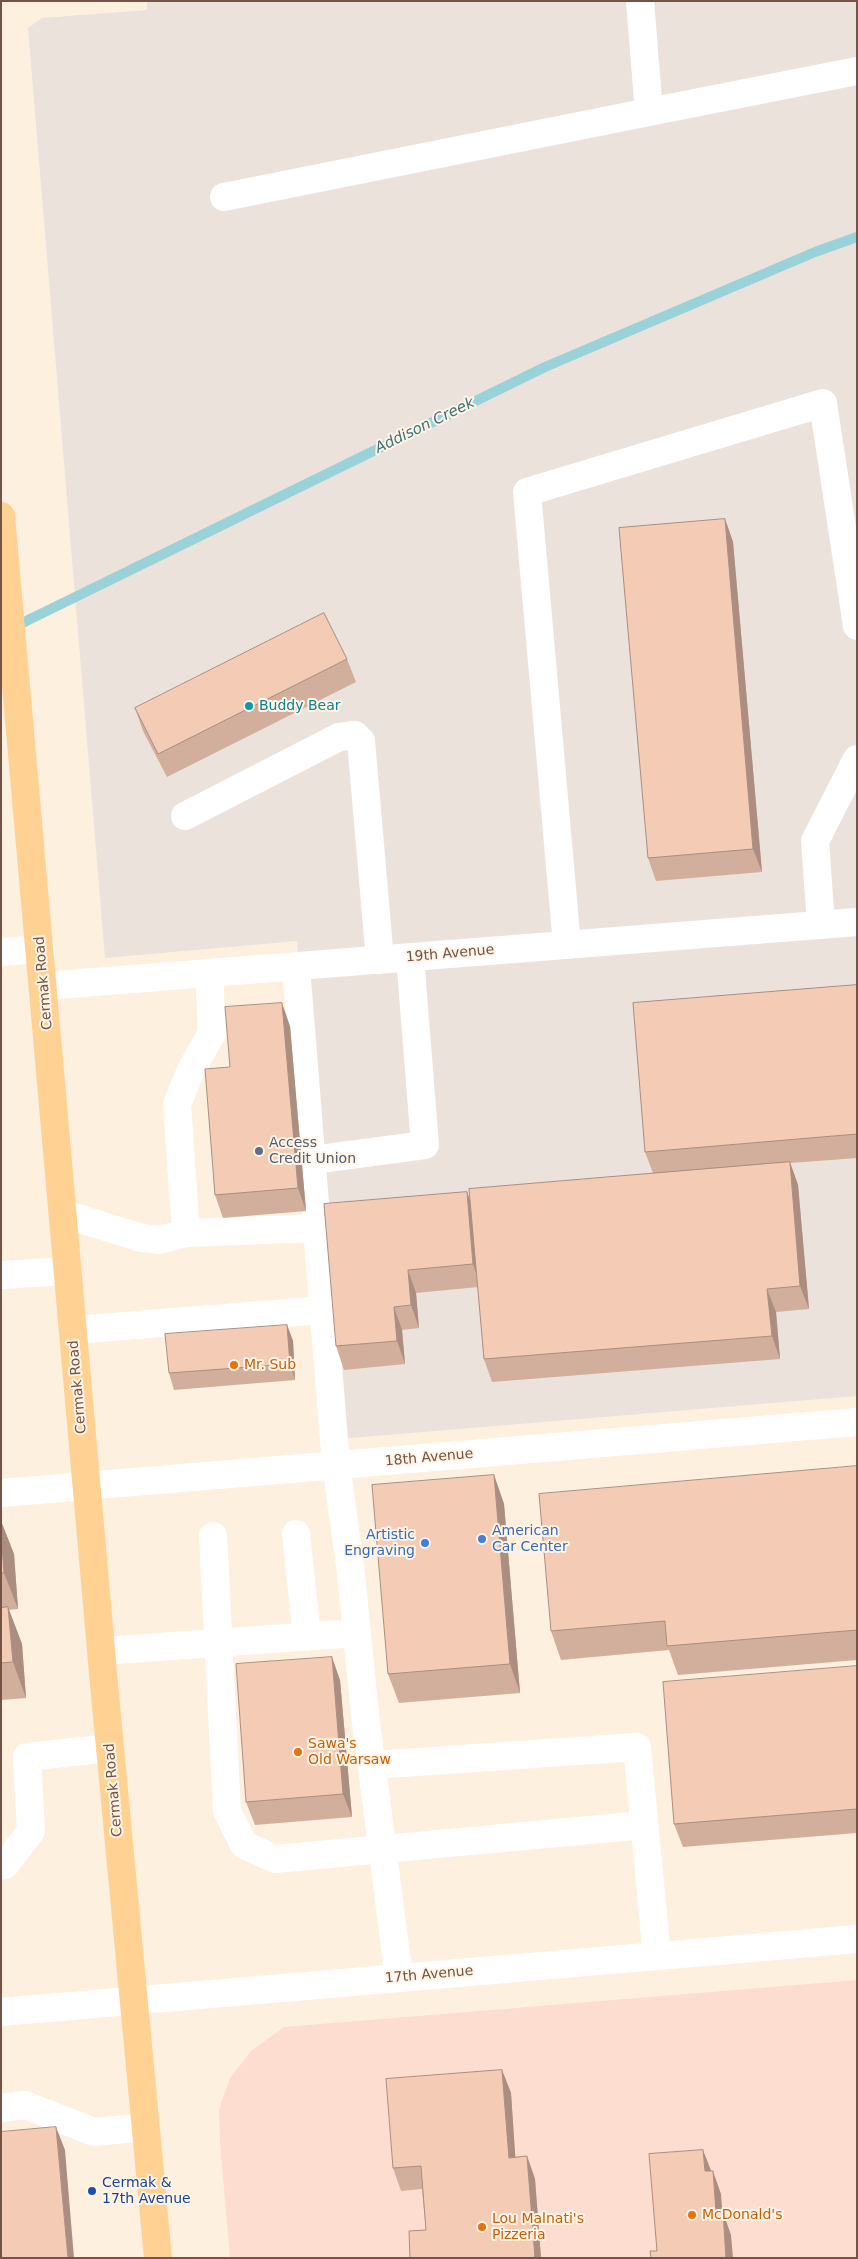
<!DOCTYPE html>
<html>
<head>
<meta charset="utf-8">
<style>
  body { margin:0 }
  #map { position:relative; width:858px; height:2259px; overflow:hidden; background:#fdf0df; font-family:"DejaVu Sans",sans-serif }
  canvas { display:block }
  .frame { position:absolute; inset:0; border:2px solid #745446; pointer-events:none }
</style>
</head>
<body>
<div id="map">
<canvas width="858" height="2259"></canvas>
<div class="frame"></div>
</div>
<script>
const context = document.querySelector('canvas').getContext('2d');
context.lineJoin = 'round';
function paint(path, color) {
  context.fillStyle = color;
  context.fill(path, 'evenodd');
}
function strokePath(path, color, width, dash) {
  context.strokeStyle = color;
  context.lineWidth = width;
  context.lineCap = dash ? 'butt' : 'round';
  context.setLineDash(dash || []);
  context.stroke(path);
}
function drawText(font, color, halo, rows, align = 'center') {
  context.font = font + ' "DejaVu Sans",sans-serif';
  context.lineWidth = 4;
  context.setLineDash([]);
  context.textBaseline = 'middle';
  context.strokeStyle = halo;
  context.fillStyle = color;
  for (const [text, x, y, turn = 0] of rows) {
    context.save();
    context.translate(x, y);
    context.rotate((+turn || 0) * Math.PI / 180);
    context.textAlign = isNaN(turn) ? turn : align;
    if (halo) context.strokeText(text, 0, 0);
    context.fillText(text, 0, 0);
    context.restore();
  }
}
paint(new Path2D(`
  M857,1980V2258H230L220,2143L219,2109L230,2078L251,2051L284,2027Z`), '#feddd1');
paint(new Path2D(`
  M147,1H857V1396L338,1439L297,941L105,958L28,28L42,18L147,10Z`), '#ebe2db');
strokePath(new Path2D(`
  M12,628L545,367L815,252L857,237`), '#99d2d9', 10);
strokePath(new Path2D(`
  M640,1L649,112L857,71
  M224,197L649,112
  M185,816L339,737L355,735L361,741L380,960
  M821,925L815,841L857,759
  M567,945L527,492L823,403L857,626
  M1,952L41,949
  M296,966L336,1465L350,1565L365,1714L399,1978
  M209,973L212,1033L191,1070L177,1104L186,1233L317,1228
  M44,986L857,922
  M312,1160L425,1145L410,957
  M64,1214L142,1238L160,1240L186,1233
  M1,1275L68,1271
  M74,1330L324,1310
  M1,1493L857,1422
  M296,1534L307,1637
  M213,1536L227,1811L244,1845L275,1859L644,1825
  M101,1651L357,1633
  M372,1765L637,1747L657,1956
  M1,1866L5,1865L31,1831L27,1757L110,1748
  M1,2012L857,1939
  M1,2108L25,2105L94,2132L146,2127`), '#fff', 28);
strokePath(new Path2D(`
  M1,516L104,1684L158,2258`), '#ffd294', 28);
paint(new Path2D(`
  M725,519L733,542L762,872L656,881L648,858Z
  M347,659L356,682L167,777L143,731L135,708Z
  M857,985V1158L790,1163L798,1185L809,1309L776,1312L780,1359L492,1382L484,1359L478,1287L416,1293L419,1328L402,1330L405,1364L344,1370L336,1346L467,1192L471,1202L653,1173L645,1152Z
  M290,1026L306,1211L223,1218L215,1195L230,1067Z
  M287,1325L293,1341L295,1380L174,1390L169,1373Z
  M857,1466V1660L678,1675L669,1650L561,1660L551,1631Z
  M494,1475L504,1504L520,1693L399,1703L388,1674Z
  M1,1521L14,1554L18,1609L9,1610L22,1644L26,1698L1,1700Z
  M857,1666V1833L683,1847L674,1824Z
  M340,1680L352,1817L255,1825L246,1802Z
  M502,2070L511,2093L515,2157L527,2156L535,2179L541,2258H410L426,2230L422,2189L401,2191L393,2168Z`), '#d2af9c');
paint(new Path2D(`
  M725,519L733,542L762,872L753,849Z
  M282,1003L290,1026L306,1211L298,1188Z
  M790,1162L798,1185L809,1309L800,1286Z
  M467,1192L475,1215L481,1287L473,1264Z
  M408,1270L416,1293L419,1328L411,1305Z
  M767,1289L776,1312L780,1359L772,1336Z
  M394,1307L402,1330L405,1364L397,1341Z
  M287,1325L293,1341L295,1380L290,1364Z
  M494,1475L504,1504L520,1693L510,1664Z
  M1,1521L14,1554L18,1609L4,1573L1,1533Z
  M8,1607L22,1644L26,1698L13,1662Z
  M332,1657L340,1680L352,1817L343,1794Z
  M502,2070L511,2093L517,2181L509,2158Z
  M56,2127L65,2150L74,2258H68Z
  M703,2150L712,2173L705,2171Z
  M527,2156L535,2179L541,2258H535Z
  M713,2171L721,2194L724,2235L716,2212Z
  M723,2212L731,2235L733,2258H726Z`), '#ab8e7f');
const building = new Path2D(`
  M725,519L753,849L648,858L619,528Z
  M324,613L347,659L158,754L135,708Z
  M857,985V1134L645,1152L633,1003Z
  M282,1003L298,1188L215,1195L205,1069L230,1067L225,1007Z
  M790,1162L800,1286L767,1289L772,1336L484,1359L469,1189Z
  M467,1192L473,1264L408,1270L411,1305L394,1307L397,1341L336,1346L324,1204Z
  M287,1325L290,1364L169,1373L165,1334Z
  M857,1466V1630L667,1646L665,1621L551,1631L539,1494Z
  M494,1475L510,1664L388,1674L372,1485Z
  M1,1533L4,1573H1Z
  M8,1607L13,1662L1,1663V1608Z
  M332,1657L343,1794L246,1802L236,1664Z
  M857,1666V1809L674,1824L663,1682Z
  M502,2070L509,2158L527,2156L535,2258H410L409,2231L426,2230L421,2166L393,2168L386,2079Z
  M56,2127L68,2258H1V2132Z
  M703,2150L705,2171H713L716,2212H723L726,2258H651L650,2251H657L649,2154Z`);
paint(building, '#f4cbb5');
strokePath(building, '#ab8e7f', 1);
for (const [x, y, r, color] of [
  [249,706,5,"#0f9aa8"],
  [259,1151,5,"#5c6f8a"],
  [234,1365,5,"#e8710a"],
  [482,1539,5,"#3f7fe0"],
  [425,1543,5,"#3f7fe0"],
  [298,1752,5,"#e8710a"],
  [92,2191,5,"#1a4fb4"],
  [692,2215,5,"#e8710a"],
  [482,2227,5,"#e8710a"]
]) {
  const dot = new Path2D();
  dot.arc(x, y, r, 0, 2 * Math.PI);
  context.fillStyle = color;
  context.fill(dot);
  strokePath(dot, '#fff4e6', 2);
}
drawText('14px', '#0d838f', '#fff4e6', [
  ["Buddy Bear",259,706]
], 'left');
drawText('14px', '#745446', '#fff4e6', [
  ["19th Avenue",450,954,-5],
  ["Cermak Road",44,983,-95],
  ["Cermak Road",78,1387,-95],
  ["18th Avenue",429,1458,-5],
  ["Cermak Road",114,1790,-95],
  ["17th Avenue",429,1975,-5]
]);
drawText('14px', '#4e5e75', '#fff4e6', [
  ["Access",269,1143],
  ["Credit Union",269,1159]
], 'left');
drawText('14px', '#c56008', '#fff4e6', [
  ["Mr. Sub",244,1365],
  ["Sawa's",308,1744],
  ["Old Warsaw",308,1760],
  ["McDonald's",702,2215],
  ["Lou Malnati's",492,2219],
  ["Pizzeria",492,2235]
], 'left');
drawText('14px', '#366cbe', '#fff4e6', [
  ["American",492,1531],
  ["Car Center",492,1547],
  ["Artistic",415,1535,"right"],
  ["Engraving",415,1551,"right"]
], 'left');
drawText('14px', '#164399', '#fff4e6', [
  ["Cermak &",102,2183],
  ["17th Avenue",102,2199]
], 'left');
drawText('italic 15px', '#3a737b', '#fff4e6', [
  ["Addison Creek",425,426,-26]
]);
</script>
</body>
</html>
